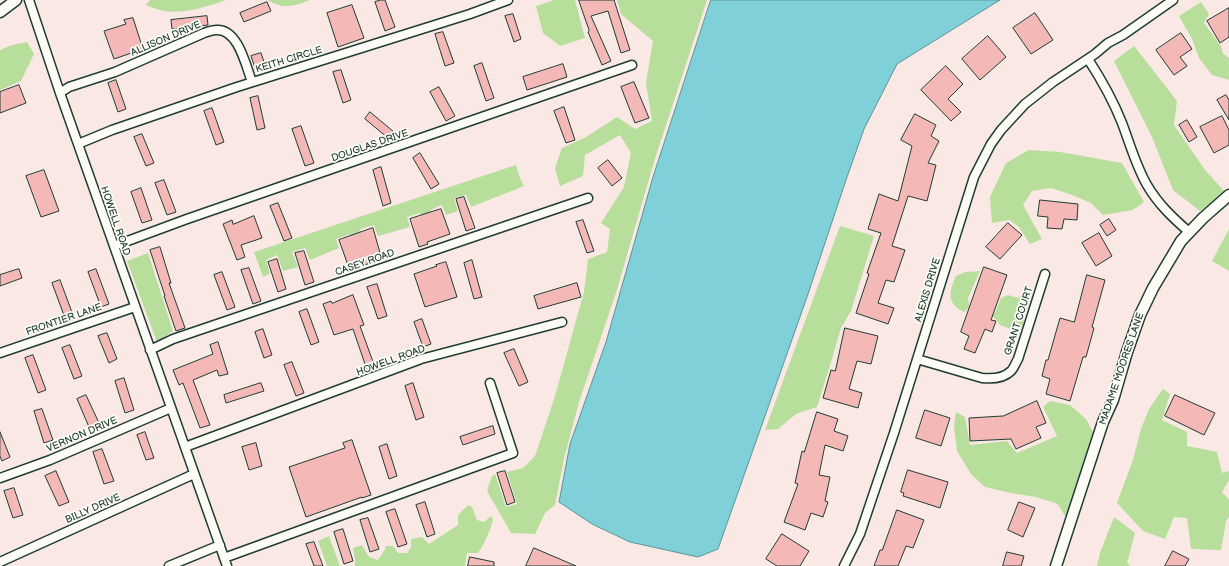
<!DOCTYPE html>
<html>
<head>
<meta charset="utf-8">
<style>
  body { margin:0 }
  canvas { display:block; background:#fae8e4 }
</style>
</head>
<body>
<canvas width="1229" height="566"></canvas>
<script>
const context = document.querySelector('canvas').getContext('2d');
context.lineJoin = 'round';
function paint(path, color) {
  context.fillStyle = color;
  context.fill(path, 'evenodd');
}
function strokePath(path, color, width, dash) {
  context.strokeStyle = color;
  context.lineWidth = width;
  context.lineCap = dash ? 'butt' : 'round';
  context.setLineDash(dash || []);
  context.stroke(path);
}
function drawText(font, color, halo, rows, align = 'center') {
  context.font = font + ' "Balsamiq Sans",sans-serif';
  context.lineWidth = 3.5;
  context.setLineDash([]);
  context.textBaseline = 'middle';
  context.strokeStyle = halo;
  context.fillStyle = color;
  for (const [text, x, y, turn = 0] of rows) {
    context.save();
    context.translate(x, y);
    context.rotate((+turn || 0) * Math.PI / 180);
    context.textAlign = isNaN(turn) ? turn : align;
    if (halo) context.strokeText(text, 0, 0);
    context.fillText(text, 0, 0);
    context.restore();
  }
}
paint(new Path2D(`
  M150,0H226C206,7 185,14 164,11C158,10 152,7 146,5Z
  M268,0H310C295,6 283,10 268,0Z
  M554,0H575L585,38L560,46L543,33L536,6Z
  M617,0H707L654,162L616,293L579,402L564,459L555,505L545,513L535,534L511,533L487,491L492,476L495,474L506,507L517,504L507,472L523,468L535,456L555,396L584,292L588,259L607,252L610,229L601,223L624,187L631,153L620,135L585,155L583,176L560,186L555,168L562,148L586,137L617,117L635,129L652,121L646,83L653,41L621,14Z
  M1201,2L1209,14L1204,23L1221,46L1223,54L1229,58V80L1212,75L1199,58L1192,39L1179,16Z
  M27,42L34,54L21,81L0,90V50L12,45Z
  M1134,46L1177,101L1174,125L1205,170L1225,192L1200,211L1173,190L1152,137L1114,61Z
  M1029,150L1060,152L1122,163L1144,202L1133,210L1103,215L1091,203L1072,195L1051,188L1032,191L1023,205L1042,239L1030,244L1019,227L1009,220L992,223L990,197L1006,163Z
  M516,165L520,178L524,186L471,207L466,195L454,198L458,211L446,215L442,205L430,210L433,218L423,222L420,213L407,217L410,227L378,236L374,225L360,229L363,240L354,243L350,234L336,239L339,248L310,260L305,248L292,252L298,267L283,271L277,255L266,260L270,274L263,277L254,252Z
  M840,226L874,236L851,311L841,328L832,359L817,407L796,414L778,429L765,430Z
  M1229,229V271L1212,261Z
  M148,253L173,331L157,342L127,261Z
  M980,271L968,298L969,305L995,313L1001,298L1008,295L1018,298L1026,290L1030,294L1022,328L1011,329L1000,325L995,318L967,309L964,312C946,303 949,292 956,276L965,272Z
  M1163,389L1170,394L1162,420L1187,432V446L1217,452L1222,473L1229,471V480L1222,492L1229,500V517L1226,521L1221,550L1191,549L1187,518L1174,517L1165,539L1143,531L1117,503L1133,460L1141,429L1149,409Z
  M1050,401L1070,405L1086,419L1094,434L1066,518L1058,504L1036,497L1011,493L985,487L971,474L957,451L954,426L956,412L965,417L970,445L1007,441L1017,453L1057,436L1043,407Z
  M468,505L472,507L477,520L484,522L491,516L493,519C490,532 485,542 478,553H467L465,566H355V559L353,548L362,545L369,557L378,560L384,551L386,546H393L398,553H407L411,547V539L422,537L429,544L458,525V515Z
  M1114,517L1135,533L1127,563L1130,566H1097L1100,553Z
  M329,536L340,566H327L318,541Z`), '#b7df9b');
const water = new Path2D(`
  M711,0H1000L897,64L864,129L846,180L807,297L718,549L698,557L630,542L592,524L559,502L570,444L606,342L653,177Z`);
paint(water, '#7fd0d8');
strokePath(water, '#599596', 1);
const building = new Path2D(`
  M381,0H385L395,27L385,31L375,2Z
  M579,0H614L630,50L621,53L608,11L591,16L611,61L602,65L588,32L589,31Z
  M267,2L271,11L244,22L240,13Z
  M352,5L364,38L338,47L327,13Z
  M1229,8V37L1220,43L1207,21Z
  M1035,13L1053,40L1031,54L1013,28Z
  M513,14L521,39L514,42L505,16Z
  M207,16L208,25L172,29L171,20Z
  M133,18L143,49L114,59L104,31L126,24L124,20Z
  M443,32L454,63L445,66L435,34Z
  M1181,33L1192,49L1180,57L1187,66L1174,75L1156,50Z
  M988,36L1006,57L980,80L962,59Z
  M261,53L265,65L255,68L251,56Z
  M482,63L494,98L486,101L474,66Z
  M563,64L567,77L527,90L523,77Z
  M946,66L963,84L948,99L961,112L951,121L921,90Z
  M341,70L351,100L343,103L333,72Z
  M116,80L126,109L118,112L108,83Z
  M634,82L649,118L635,123L621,87Z
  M19,85L26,103L0,113V92Z
  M439,87L455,116L446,121L430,92Z
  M1226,95L1229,100V120L1217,100Z
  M258,96L265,128L257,130L250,98Z
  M564,107L575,140L566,143L554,111Z
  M212,108L224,142L216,145L204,111Z
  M370,112L394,132L388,138L365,119Z
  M915,114L936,125L931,136L939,141L928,163L936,165L927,201L908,196L892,246L905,250L894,282L886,280L878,303L894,308L888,324L856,313L869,274L867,273L881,233L868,229L879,194L898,201L912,146L901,140Z
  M1222,116L1229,130V145L1214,153L1200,127Z
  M1187,120L1197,137L1189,142L1179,125Z
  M301,126L314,163L305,166L292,129Z
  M142,134L154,163L146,166L134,137Z
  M420,153L439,184L431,189L413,158Z
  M608,160L622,178L612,186L598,168Z
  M381,167L391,203L383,206L373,170Z
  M44,170L59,211L41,217L26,176Z
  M164,180L176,212L167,215L155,183Z
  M141,188L152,220L142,223L131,192Z
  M464,197L475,228L466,231L456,199Z
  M1040,200L1078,204L1077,220L1064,219L1062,229L1047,228L1048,217L1038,216Z
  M278,203L292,238L284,241L270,206Z
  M441,209L450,234L427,242L428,244L419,247L410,219Z
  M254,216L262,238L241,245L245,257L237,260L223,224L232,220L233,224Z
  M1109,219L1116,230L1107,236L1100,225Z
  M583,220L594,251L587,253L576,222Z
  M1008,223L1022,235L1000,259L986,247Z
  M373,228L382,260L360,266V268L350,271L339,240Z
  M1099,233L1112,256L1096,266L1082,243Z
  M160,247L171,283H169L185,328L176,331L164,296H165L150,250Z
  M304,251L314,282L305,285L295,253Z
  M277,259L286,289L278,292L268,262Z
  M472,260L482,297L474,299L464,263Z
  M446,262L457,297L425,307L414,274L437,266L436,265Z
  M984,267L1007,275L991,320L996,321L992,332L985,329L975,353L964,349L969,336L961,332Z
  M249,268L261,301L253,304L241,270Z
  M19,269L22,278L0,286V275Z
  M96,269L109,304L101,307L88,272Z
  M222,272L235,307L227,310L214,275Z
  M1087,275L1105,280L1092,327L1094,328L1086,357H1083L1070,401L1046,394L1050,379L1042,376L1046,360H1048L1060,318L1074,322Z
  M60,280L73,315L65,318L52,283Z
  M577,283L581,297L538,309L534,296Z
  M377,284L387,316L378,319L367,287Z
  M353,295L364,325L360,326L376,370L368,373L353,329L334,335L323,304L331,301L332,303Z
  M307,309L319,342L311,345L299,312Z
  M422,319L431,344L423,347L414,322Z
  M845,328L878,336L871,364L857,361L849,389L862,393L858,408L823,398L831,370L835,371Z
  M263,329L272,355L264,358L255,332Z
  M107,333L117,359L109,363L98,336Z
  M218,342L228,374L219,376L217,370L193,380L210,425L200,428L183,383L179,385L173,370L213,354L210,345Z
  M70,345L82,376L74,379L62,348Z
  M514,349L528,382L519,386L504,353Z
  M33,355L46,390L38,393L25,358Z
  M292,362L304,393L296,396L284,365Z
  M124,378L134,410L125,413L115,381Z
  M261,383L264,391L226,403L224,395Z
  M413,383L424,417L416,420L405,386Z
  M86,395L99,423L89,427L77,399Z
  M1175,395L1215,413L1204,435L1165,416Z
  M1037,401L1046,423L1036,427L1041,438L1016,449L1011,439L970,441L969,418L1003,416Z
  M42,409L53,440L44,443L34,411Z
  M925,410L950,418L941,446L916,438Z
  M817,412L838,419L834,431L848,436L843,451L825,445L819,475L830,477L825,501L828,502L823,517L811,513L805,530L784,522L798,484L795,483L802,451L804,452Z
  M493,426L495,434L463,445L460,437Z
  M0,432L10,457L2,461L0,456Z
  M145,432L154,458L146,460L137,435Z
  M352,440L371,495L362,498V497L306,517L289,467L345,448L343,443Z
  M256,443L262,466L249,470L242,447Z
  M387,444L397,476L389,479L379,447Z
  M102,449L114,481L104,484L93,452Z
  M908,470L948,482L940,508L903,496L904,493L901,492Z
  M56,471L69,502L59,506L45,476Z
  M505,471L515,502L507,505L497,473Z
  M14,488L23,515L13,518L4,491Z
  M425,502L435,534L427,537L416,505Z
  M1019,502L1035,508L1023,537L1008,530Z
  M395,509L407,544L398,547L386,512Z
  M897,510L924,520L913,548L906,546L898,566H874L880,550H882Z
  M368,518L379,549L370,552L360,520Z
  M343,529L353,561L344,564L334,532Z
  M782,534L809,551L800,566H777L766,559Z
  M314,542L323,566H314L306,544Z
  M534,548L576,566H526Z
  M1173,551L1189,559L1185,566H1165Z
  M1007,552L1024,556L1021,566H1003Z
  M470,557L494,562V566H468Z`);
paint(building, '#f4b8b6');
strokePath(building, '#1f3d34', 1);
const minor = new Path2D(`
  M29,0L60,93L227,566
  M1088,59C1101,79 1113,100 1122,123C1130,144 1136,166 1147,185C1158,204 1173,218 1189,232
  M60,93L69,87L115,72L204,33C207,32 212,30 216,30C238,28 246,66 252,82
  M78,144L112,130L237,87L470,14L508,0
  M114,246L187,219L632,65
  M150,350L173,339L588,198
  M0,353L135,307
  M917,359L982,378C992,379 1004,378 1011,371C1014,368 1016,362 1018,359L1045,274
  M185,447L421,359L562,322
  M0,478L50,460L171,408
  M224,558L513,453L490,383
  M0,562L194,474
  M169,566L220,545
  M844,566L860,534L894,433L974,177L991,144L1001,130L1025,104L1053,82L1095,54L1108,43L1123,35L1173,0`);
const tertiary = new Path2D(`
  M0,12L16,0
  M1056,566L1103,422L1113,400L1127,352L1140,315L1153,288L1181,241L1203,218L1229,195`);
strokePath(minor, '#1f3d34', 11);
strokePath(tertiary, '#1f3d34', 13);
strokePath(minor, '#fdfcf7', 8);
strokePath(tertiary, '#fdfcf7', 10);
drawText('10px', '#1f3d34', '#fdfcf7', [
  ["ALLISON DRIVE",166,39,-23],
  ["KEITH CIRCLE",289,60,-17],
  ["DOUGLAS DRIVE",370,146,-19],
  ["HOWELL ROAD",115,221,71],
  ["CASEY ROAD",365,263,-19],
  ["ALEXIS DRIVE",928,290,-73],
  ["FRONTIER LANE",64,320,-19],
  ["GRANT COURT",1019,321,-72],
  ["HOWELL ROAD",391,361,-20],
  ["MADAME MOORES LANE",1122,369,-71],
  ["VERNON DRIVE",82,435,-23],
  ["BILLY DRIVE",93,509,-24]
]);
</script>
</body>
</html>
